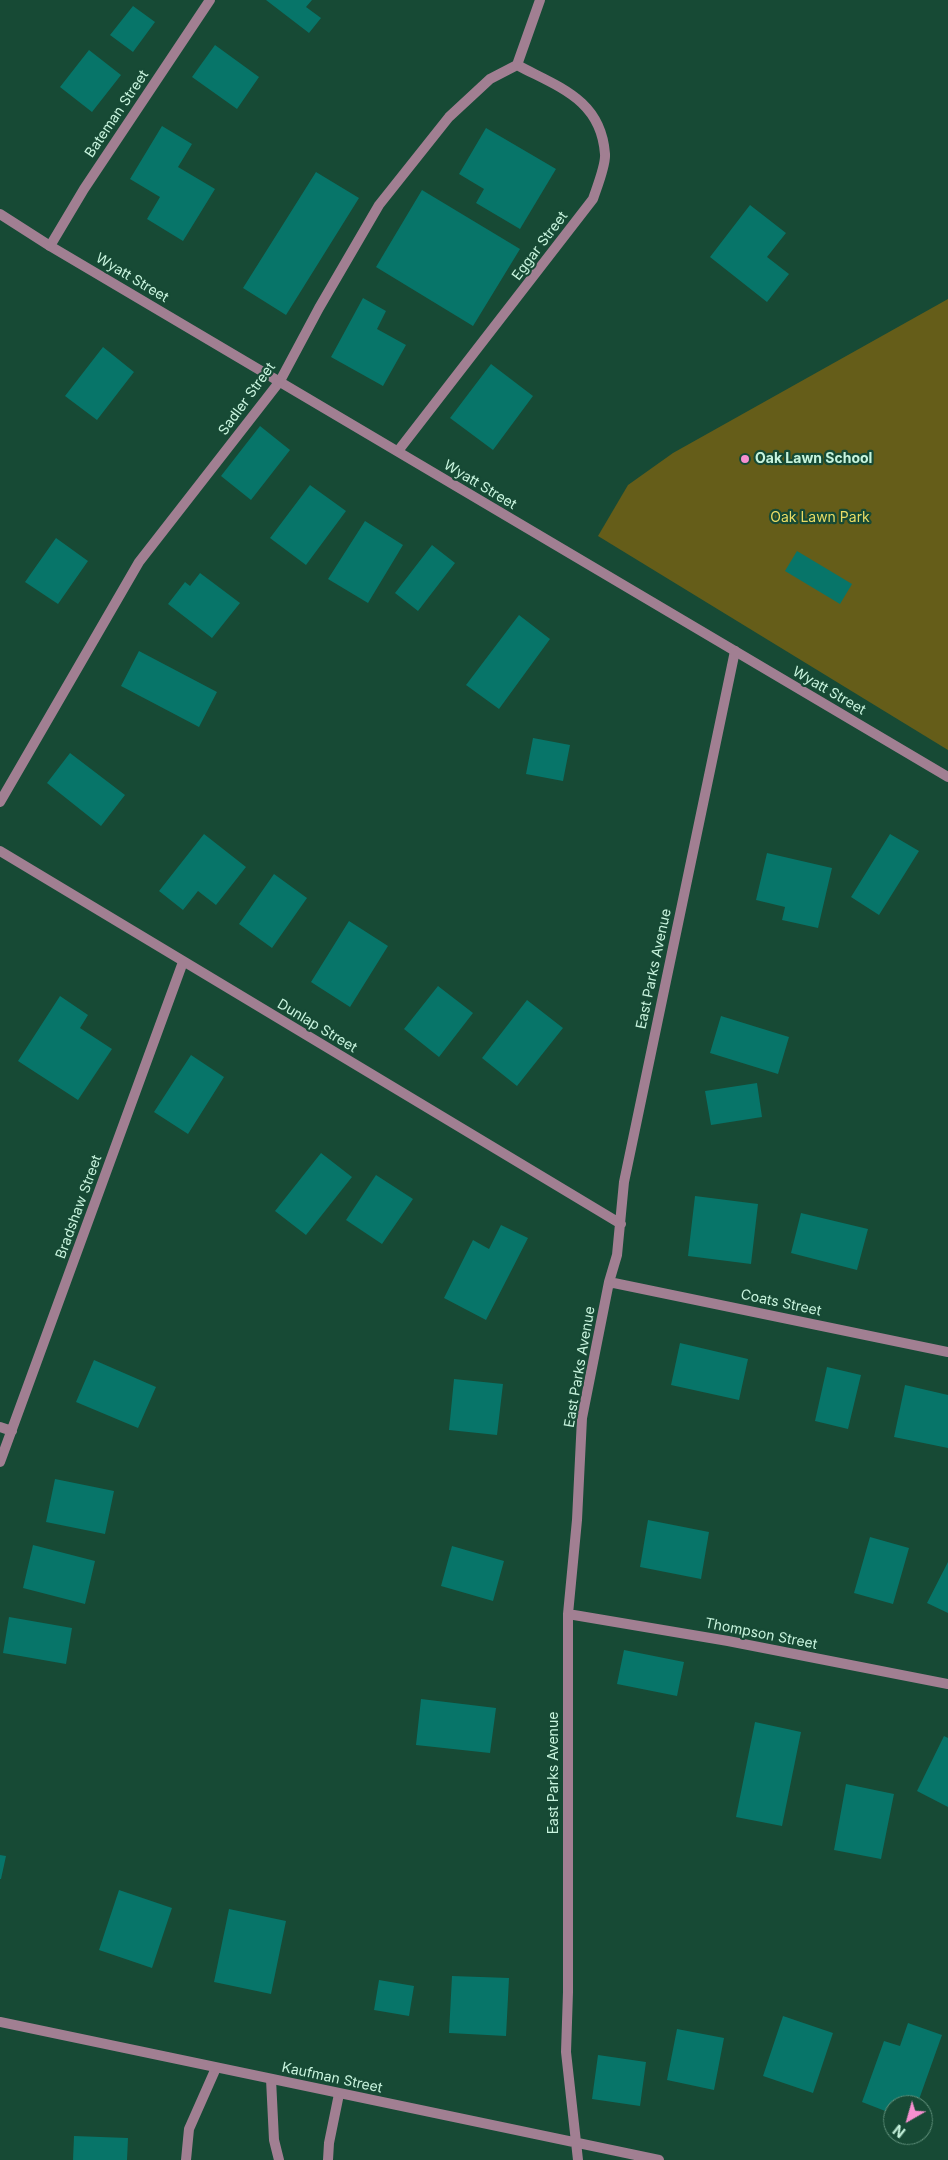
<!DOCTYPE html>
<html>
<head>
<meta charset="utf-8">
<style>
  body { margin:0 }
  #map { position:relative; width:948px; height:2160px; overflow:hidden; background:#174a35; font-family:Inter,sans-serif }
  canvas { display:block }
  .north { position:absolute; left:883px; top:2095px; width:50px; height:50px; box-sizing:border-box; background:#174a35; border:1px solid #5e8e79; border-radius:50%; rotate:218deg; font-size:14px; font-weight:700; line-height:20px; text-align:center; color:#c8f4de }
  .north::after { content:''; display:block; margin:auto; width:18px; height:22px; background:#f690d0; clip-path:polygon(50% 0,100% 100%,50% 72%,0 100%) }
</style>
</head>
<body>
<div id="map">
<canvas width="948" height="2160"></canvas>
<div class="north">N</div>
</div>
<script>
const context = document.querySelector('canvas').getContext('2d');
context.lineJoin = 'round';
function paint(path, color) {
  context.fillStyle = color;
  context.fill(path, 'evenodd');
}
function strokePath(path, color, width, dash) {
  context.strokeStyle = color;
  context.lineWidth = width;
  context.lineCap = dash ? 'butt' : 'round';
  context.setLineDash(dash || []);
  context.stroke(path);
}
function drawText(font, color, halo, rows, align = 'center') {
  context.font = font + ' Inter,sans-serif';
  context.lineWidth = 4.5;
  context.setLineDash([]);
  context.textBaseline = 'middle';
  context.strokeStyle = halo;
  context.fillStyle = color;
  for (const [text, x, y, turn = 0] of rows) {
    context.save();
    context.translate(x, y);
    context.rotate((+turn || 0) * Math.PI / 180);
    context.textAlign = isNaN(turn) ? turn : align;
    if (halo) context.strokeText(text, 0, 0);
    context.fillText(text, 0, 0);
    context.restore();
  }
}
paint(new Path2D(`
  M948,299V750L598,536L628,485L673,453Z`), '#655d19');
paint(new Path2D(`
  M266,0H312L306,7L321,18L309,33Z
  M133,6L155,22L133,52L110,35Z
  M215,45L259,77L237,109L192,77Z
  M89,50L121,75L92,112L60,87Z
  M162,126L192,144L178,167L215,189L183,241L147,219L160,197L130,179Z
  M486,128L556,169L520,229L476,203L484,189L459,174Z
  M316,172L359,198L286,315L243,288Z
  M422,190L520,249L473,326L376,267Z
  M750,205L786,233L767,257L789,274L767,302L710,257Z
  M363,298L386,311L377,329L406,345L383,386L331,357Z
  M103,347L134,372L97,420L65,396Z
  M491,364L533,396L493,450L450,418Z
  M260,426L290,450L251,500L221,476Z
  M310,485L346,511L306,565L270,538Z
  M365,521L403,545L368,603L328,579Z
  M56,538L88,561L58,604L25,582Z
  M432,545L455,563L418,611L395,593Z
  M797,551L852,584L840,604L785,571Z
  M200,573L240,603L212,638L168,604L185,582L190,586Z
  M519,615L550,639L499,709L466,685Z
  M139,651L217,692L199,727L121,686Z
  M533,738L570,745L563,781L526,774Z
  M70,753L125,795L101,826L47,783Z
  M204,834L246,867L216,905L198,891L183,910L159,891Z
  M890,834L919,851L879,915L851,897Z
  M767,853L832,868L818,928L782,920L785,907L756,900Z
  M274,874L307,898L272,948L239,924Z
  M349,921L388,946L350,1007L311,982Z
  M438,986L473,1013L439,1057L404,1029Z
  M60,996L88,1015L80,1028L112,1049L78,1100L18,1061Z
  M527,1000L563,1028L517,1086L482,1058Z
  M721,1016L789,1037L778,1074L710,1053Z
  M191,1055L224,1077L188,1134L154,1112Z
  M757,1083L762,1117L711,1125L705,1091Z
  M321,1153L352,1177L306,1235L275,1211Z
  M376,1175L413,1199L382,1244L346,1220Z
  M695,1196L758,1204L751,1264L688,1256Z
  M801,1213L868,1229L857,1270L791,1253Z
  M501,1225L528,1238L486,1320L444,1298L473,1240L489,1249Z
  M680,1343L748,1359L739,1400L671,1385Z
  M94,1360L156,1387L138,1428L76,1402Z
  M827,1367L861,1375L848,1429L815,1421Z
  M454,1379L503,1384L497,1435L449,1430Z
  M905,1385L948,1395V1448L894,1437Z
  M55,1479L114,1491L105,1534L46,1522Z
  M648,1520L709,1532L701,1579L640,1567Z
  M870,1537L909,1548L893,1604L854,1593Z
  M33,1545L95,1561L85,1604L23,1588Z
  M452,1546L504,1561L493,1601L441,1586Z
  M948,1562V1613L927,1603Z
  M9,1617L72,1628L66,1664L3,1653Z
  M624,1650L684,1662L677,1696L617,1684Z
  M421,1699L496,1708L490,1753L416,1745Z
  M755,1722L801,1732L782,1826L736,1817Z
  M944,1736L948,1738V1807L917,1791Z
  M846,1784L894,1794L881,1859L834,1850Z
  M0,1855L6,1856L1,1879H0Z
  M119,1890L172,1908L152,1968L99,1950Z
  M229,1909L286,1921L271,1994L214,1982Z
  M452,1976L509,1978L506,2036L449,2033Z
  M379,1980L414,1986L409,2016L374,2010Z
  M783,2016L833,2033L813,2093L763,2076Z
  M908,2023L942,2035L917,2105H893V2114L862,2102L884,2041L900,2046Z
  M677,2029L724,2038L714,2090L667,2080Z
  M598,2055L646,2062L640,2106L592,2099Z
  M74,2136L128,2138L127,2160H73Z`), '#077569');
strokePath(new Path2D(`
  M271,2079L274,2140L279,2160
  M186,2160L189,2129L216,2068
  M328,2160L329,2143L339,2094`), '#a17f92', 10);
strokePath(new Path2D(`
  M50,246L84,189L210,0
  M398,451L593,199C597,187 606,165 605,154C601,99 558,87 517,65
  M0,802L139,562L280,381L319,308L379,205L449,117L490,79L517,65L540,0
  M0,851L621,1224
  M609,1282L948,1352
  M0,1427L12,1431
  M0,1462L183,962
  M568,1614L728,1641L948,1684
  M0,2022L659,2160
  M578,2160L566,2052L568,1992V1614L577,1520L582,1418L609,1282L617,1255L624,1182L735,651`), '#a17f92', 10);
strokePath(new Path2D(`
  M0,214L50,246L948,777`), '#a17f92', 10);
for (const [x, y, r, color] of [
  [745,459,5,"#f690d0"]
]) {
  const dot = new Path2D();
  dot.arc(x, y, r, 0, 2 * Math.PI);
  context.fillStyle = color;
  context.fill(dot);
  strokePath(dot, '#174a35', 2);
}
drawText('14px', '#c8f4de', '#174a35', [
  ["Bateman Street",117,114,-56],
  ["Eggar Street",540,246,-53],
  ["Wyatt Street",132,278,31],
  ["Sadler Street",247,399,-54],
  ["Wyatt Street",480,485,31],
  ["Wyatt Street",829,691,30],
  ["East Parks Avenue",654,969,-78],
  ["Dunlap Street",317,1026,31],
  ["Bradshaw Street",79,1207,-70],
  ["Coats Street",781,1303,12],
  ["East Parks Avenue",580,1367,-80],
  ["Thompson Street",761,1634,11],
  ["East Parks Avenue",554,1773,-90],
  ["Kaufman Street",332,2078,12]
]);
drawText('bold 14px', '#c8f4de', '#174a35', [
  ["Oak Lawn School",755,459]
], 'left');
drawText('14px', '#e9dc65', '#174a35', [
  ["Oak Lawn Park",820,518]
]);
</script>
</body>
</html>
